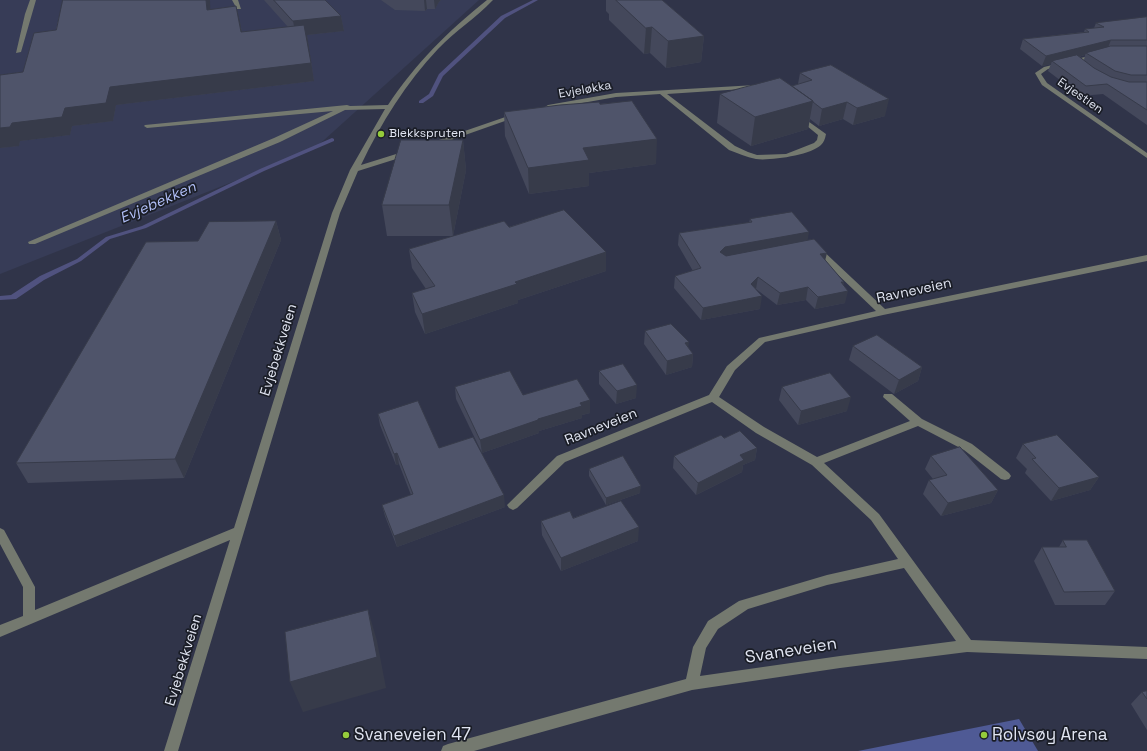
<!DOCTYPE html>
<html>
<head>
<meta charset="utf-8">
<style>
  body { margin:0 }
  canvas { display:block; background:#303449 }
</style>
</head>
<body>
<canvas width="1147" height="751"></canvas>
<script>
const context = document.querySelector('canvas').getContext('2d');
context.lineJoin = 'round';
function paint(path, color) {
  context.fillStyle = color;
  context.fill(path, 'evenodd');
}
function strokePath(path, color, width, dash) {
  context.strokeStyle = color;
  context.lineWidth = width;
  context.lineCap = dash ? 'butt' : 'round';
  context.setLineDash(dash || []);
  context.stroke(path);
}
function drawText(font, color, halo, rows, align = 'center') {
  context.font = font + ' "Space Grotesk",sans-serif';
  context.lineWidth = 3.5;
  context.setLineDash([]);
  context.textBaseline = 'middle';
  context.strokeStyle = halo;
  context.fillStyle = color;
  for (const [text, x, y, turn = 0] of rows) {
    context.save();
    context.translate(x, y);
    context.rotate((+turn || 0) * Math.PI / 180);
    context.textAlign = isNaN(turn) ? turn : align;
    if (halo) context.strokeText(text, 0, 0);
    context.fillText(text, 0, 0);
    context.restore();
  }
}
paint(new Path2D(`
  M0,0H479L313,150L0,274Z`), '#373c57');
paint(new Path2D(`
  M1019,719L1038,751H858Z`), '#4f5a95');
paint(new Path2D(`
  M533,0H538L505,18L443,76L433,96L423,103H419V101L429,94L439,74L501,16Z
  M332,138L334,139V141L264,171L146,228L110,239L81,261L44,280L16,299L0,300V296L11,295L40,276L77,259L106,237L142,226L260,169Z`), '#50527f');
paint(new Path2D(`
  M30,0H36L21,52L16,53L25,14Z
  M232,0H238L241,9H237Z
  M487,0H493C476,18 455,31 438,49C406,83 381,123 361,165L409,150H412V154L358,171L340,213L178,751H164L230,540L0,637V625L23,616V587L0,544V528L4,530L35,587V610L234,528L332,213L350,170L385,109L345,110L280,142L35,244H29L28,242L274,138L333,111L147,128L144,126L145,125L347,105L350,106L388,105C416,63 447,32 487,0Z
  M1097,54L1100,56L1099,57L1048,69L1041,74L1047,83L1147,153V158L1042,85L1035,73L1044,67Z
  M756,85L758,86V88L667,94L735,146L748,152L757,155L786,154L814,143L817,140L818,135L796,117L795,116L798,114L826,134C825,139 824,142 821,145C811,155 770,161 756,159C746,157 738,153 729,150L660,94L616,97L548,109L545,107L548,105L616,93Z
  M517,113L520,115L519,116L434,146H428L427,144Z
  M816,246L819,247L885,309L1147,255V261L883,315L765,342L735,370L719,397L764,427L817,457L910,421L883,397L884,394H892L922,419L972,444L1009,473L1011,476L1009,479L1005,480L1001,479L964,450L918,426L824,463L879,514L971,640L1147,647V659L967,652L840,668L692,690L474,751H441L443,746L448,744L686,679L693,647L708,621L739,601L827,575L898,559L871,520L812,465L756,433L712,402L565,462L517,508L513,510L509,508L507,505L557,456L709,395L727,366L759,338L876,311L813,251L812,249L813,247ZM904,568L956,641L840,656L700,676L706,648L718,629L748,609L827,585Z`), '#74796f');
paint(new Path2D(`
  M63,0H210V9L240,22L242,32L288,27L264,0H325L341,16L344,31L307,35L314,81L116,105L113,121L72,126L70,135L20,141L19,146L0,148V75L23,72L56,30Z
  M381,0H441L439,2L435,9H427L425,11L395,10Z
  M606,0H662L704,36L701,62L666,68L650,53L644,54L609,20V14L606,11Z
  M1147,17V125L1103,94L1081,96L1048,71L1051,64L1042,66L1020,49L1023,39L1084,32L1085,29L1094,28L1096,23ZM1085,55L1084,60L1079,57Z
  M800,73L885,116L853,125L843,119L819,126L810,119L808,129L751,146L717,123L720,94L792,86L798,84Z
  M600,104L656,164L589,173V186L529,194L505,136L504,112Z
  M463,140L466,170L453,236H387L382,205Z
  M750,219L807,241L844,282L843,285L845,303L815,309L806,300L777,305L756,289L760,309L701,320L674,288L675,276L693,271L678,245L679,233L749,223Z
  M276,221L281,240L184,478L28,483L16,463L198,241Z
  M509,227L606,252V271L518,300V303L425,334L415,312L412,293L426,289L412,268L409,249Z
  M645,331L693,354L692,367L666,375L644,344Z
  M853,346L922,367L918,381L894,394L849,360Z
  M599,371L636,398L616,404L599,384Z
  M455,387L523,395L590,400V413L582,415V418L539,431V433L482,453L456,399Z
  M782,387L847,411L798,425L779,400Z
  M378,414L439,448L505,507L397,547L385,516L382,505L411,495L399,464L396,465L380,425Z
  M724,438L757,448L755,460L743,465L742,472L696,495L673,468L674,456Z
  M1023,444L1099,477L1090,490L1051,501L1025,473L1027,469L1016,458Z
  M931,456L998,490L991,503L941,516L923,494L929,480L933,479L925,469Z
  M589,469L640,493L606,505L589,476Z
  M573,518L638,541L561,571L542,535L541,521Z
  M1063,540L1115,591L1105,605H1055L1034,561L1042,547H1059Z
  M1147,691V730L1131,704L1142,692Z`), '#44485b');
paint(new Path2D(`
  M206,0H210L211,26L207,10Z
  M424,0H426L427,9L425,11Z
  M434,0H441L439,2L435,9Z
  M236,6L240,22L245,49L241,32Z
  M341,16L344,31L307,35L314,81L116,105L113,121L72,126L70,135L20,141L19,146L0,148V128L12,123L65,108L110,87L296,36L293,21Z
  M652,27L650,53L644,54L646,28Z
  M704,36L701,62L666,68L668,41Z
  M1111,40L1107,50L1086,53L1085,55L1055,63L1052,61L1051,64L1042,66L1046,56Z
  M889,99L885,116L853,125L857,108Z
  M813,101L808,129L751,146L755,117Z
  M847,102L843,119L819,126L822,109Z
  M657,139L656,164L589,173V186L529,194L528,168L583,148Z
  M463,140L466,170L453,236L449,205Z
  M276,221L281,240L184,478L175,459Z
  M809,232L807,244L718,264L720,252L725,247Z
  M606,252V271L518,300V303L425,334L422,314L515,282Z
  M827,253L824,265L820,254Z
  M758,277L756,289L751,284Z
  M841,282H844L841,292L848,291L845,303L815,309L818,297Z
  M808,287L806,300L777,305L780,293Z
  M762,296L760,309L701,320L703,308Z
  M689,342L687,356L693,354L692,367L666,375L667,361L685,343Z
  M922,367L918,381L894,394L899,380Z
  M637,385L636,398L616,404L617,391Z
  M851,397L847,411L798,425L801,411Z
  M590,400V413L582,415V418L539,431V433L482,453L480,440L580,403Z
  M757,448L755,460L743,465L742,472L696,495L698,483L740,455Z
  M397,453L399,464L396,465L394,454Z
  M1099,477L1090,490L1051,501L1059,488Z
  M641,486L640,493L606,505V498Z
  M998,490L991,503L941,516L948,503Z
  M504,495L505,507L397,547L394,536Z
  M639,527L638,541L561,571V558Z
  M368,610L377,641L386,688L303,712L290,682Z`), '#373b4a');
const building = new Path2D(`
  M63,0H206L207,10L236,6L241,32L304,25L311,63L110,87L106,103L65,108L62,117L12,123L10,127L0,128V75L23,72L34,33L56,30Z
  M274,0H325L341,16L293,21Z
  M616,0H662L704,36L668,41L652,27L646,28Z
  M1147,17V40H1111L1046,56L1023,39L1089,32L1085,29L1104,27L1096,23Z
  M1111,46H1147V75H1131L1115,71L1086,53Z
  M1077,55L1094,68L1111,77L1129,82H1147V110L1107,84L1086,86L1052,61Z
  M831,65L889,99L857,108L847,102L822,109L813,102V101L792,86L812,80L800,73Z
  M780,78L813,101L755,117L720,94Z
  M632,101L657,139L583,148L589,160L528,168L504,112L560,105L599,102L600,104Z
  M401,140H463L449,205H382Z
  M564,210L606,252L515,282L517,284L422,314L412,293L435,286L409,249L504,221L509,227Z
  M792,212L809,232L725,247L720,252L726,256L814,239L827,253L820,254L844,282H841L848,291L818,297L808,287L780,293L758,277L751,284L762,296L703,308L675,276L701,268L679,233L752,222L750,219Z
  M276,221L175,459L16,463L146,242L198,241L209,222Z
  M671,324L689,342L685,343L693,354L667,361L645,331Z
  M877,335L922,367L899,380L853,346Z
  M623,364L637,385L617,391L599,371Z
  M510,371L523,395L577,379L590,400L580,403L582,406L538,419V420L480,440L455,387Z
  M830,373L851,397L801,411L782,387Z
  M418,401L439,448L473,437L504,495L394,536L382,505L413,494L397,453L394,454L378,414Z
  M740,431L757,448L740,455L744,460L698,483L674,456L721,435L724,438Z
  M1057,435L1099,477L1059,488L1032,459L1036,458L1023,444Z
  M960,447L998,490L948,503L929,480L947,475L931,456Z
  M623,456L641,486L606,498L589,469Z
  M621,501L639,527L561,558L541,521L570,511L573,518Z
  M1063,540H1087L1115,591L1064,592L1042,547H1066Z
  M368,610L377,657L290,682L285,632Z
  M1147,691V699L1142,692Z`);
paint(building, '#4f546a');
strokePath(building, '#373b4a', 1);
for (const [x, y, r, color] of [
  [381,134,4,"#95cc3b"],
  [346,735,4,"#95cc3b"],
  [984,735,4,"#95cc3b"]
]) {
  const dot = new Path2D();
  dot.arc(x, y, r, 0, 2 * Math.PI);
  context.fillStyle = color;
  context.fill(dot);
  strokePath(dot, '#1a1d26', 1.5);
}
drawText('12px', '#e1e5f2', '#1a1d26', [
  ["Evjeløkka",585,90,-10],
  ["Evjestien",1080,96,35]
]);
drawText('12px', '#e1e5f2', '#1a1d26', [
  ["Blekkspruten",389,134]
], 'left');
drawText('14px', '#e1e5f2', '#1a1d26', [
  ["Ravneveien",914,291,-12],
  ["Evjebekkveien",279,350,-73],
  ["Ravneveien",601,427,-22],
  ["Evjebekkveien",184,660,-73]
]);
drawText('italic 15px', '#b0bef6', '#1a1d26', [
  ["Evjebekken",158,203,-24]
]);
drawText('17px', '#e1e5f2', '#1a1d26', [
  ["Svaneveien",791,651,-9]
]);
drawText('17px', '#e1e5f2', '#1a1d26', [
  ["Svaneveien 47",354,735],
  ["Rolvsøy Arena",992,735]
], 'left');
</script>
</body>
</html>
